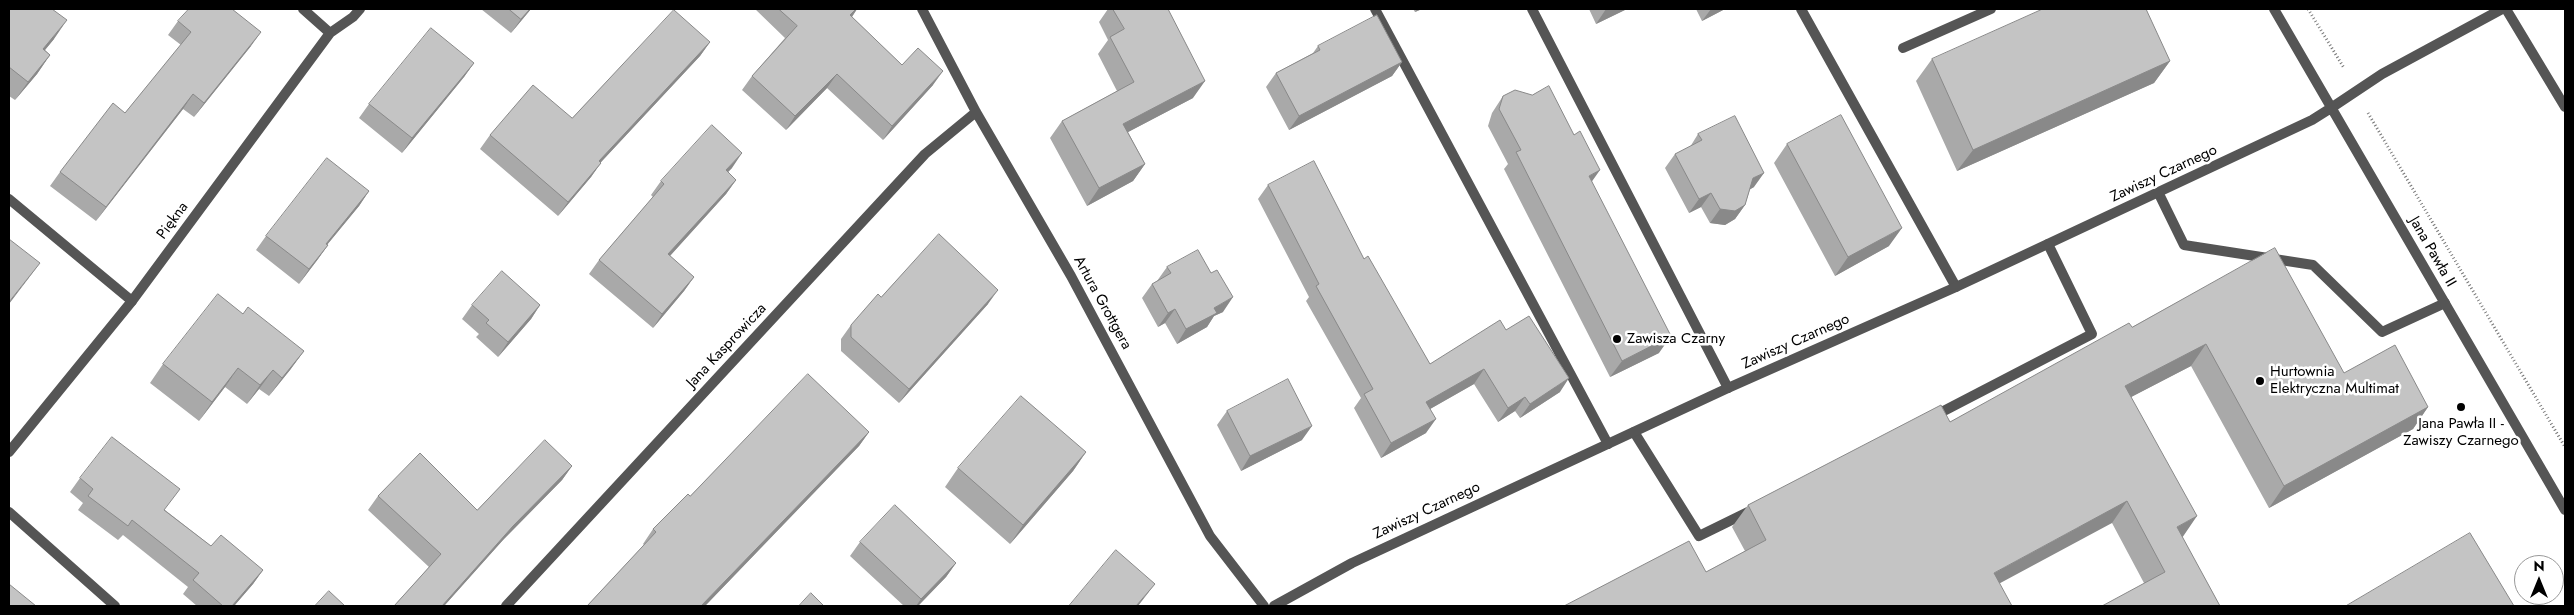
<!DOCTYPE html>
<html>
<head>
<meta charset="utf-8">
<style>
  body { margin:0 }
  #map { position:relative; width:2574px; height:615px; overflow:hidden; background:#fff; font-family:Jost,sans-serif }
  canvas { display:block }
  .frame { position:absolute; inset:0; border:10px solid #000; pointer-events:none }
  .north { position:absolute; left:2514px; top:555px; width:50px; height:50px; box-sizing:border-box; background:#fff; border:1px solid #999; border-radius:50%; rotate:0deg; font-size:14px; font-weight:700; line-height:20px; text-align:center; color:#000 }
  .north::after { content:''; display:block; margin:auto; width:18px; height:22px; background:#000; clip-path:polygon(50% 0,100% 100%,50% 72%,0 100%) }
</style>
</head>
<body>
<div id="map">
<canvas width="2574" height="615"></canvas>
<div class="frame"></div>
<div class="north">N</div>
</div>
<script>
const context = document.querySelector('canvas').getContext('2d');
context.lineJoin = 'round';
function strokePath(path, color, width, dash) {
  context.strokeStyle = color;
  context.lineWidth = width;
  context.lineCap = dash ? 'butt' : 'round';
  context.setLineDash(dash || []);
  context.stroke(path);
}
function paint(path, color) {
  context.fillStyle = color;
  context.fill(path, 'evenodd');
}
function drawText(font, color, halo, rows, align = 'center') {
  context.font = font + ' Jost,sans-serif';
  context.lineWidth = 5;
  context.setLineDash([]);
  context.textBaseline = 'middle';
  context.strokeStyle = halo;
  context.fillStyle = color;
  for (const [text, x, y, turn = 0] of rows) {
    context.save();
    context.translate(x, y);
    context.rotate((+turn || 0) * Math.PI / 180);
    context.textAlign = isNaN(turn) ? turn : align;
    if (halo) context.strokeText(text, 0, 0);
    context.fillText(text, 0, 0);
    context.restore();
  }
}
strokePath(new Path2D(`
  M2308,9L2344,68
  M2368,113L2565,447`), '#777', 3, [1, 2.5]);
strokePath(new Path2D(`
  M1375,9L1608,444
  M1532,9L1728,388
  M1801,9L1956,287
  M2506,9L2565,107
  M1903,48L1991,9
  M2331,108L2382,74L2502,9
  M2159,194L2184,245L2313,265L2382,332L2445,303
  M9,199L132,301
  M1934,416L2092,334L2048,244
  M1634,432L1699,536L1750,511`), '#555', 10);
strokePath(new Path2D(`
  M303,9L330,33
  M922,9L976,112L1071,276L1210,536L1264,606
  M2274,9L2565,510
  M9,452L132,301L330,33L353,17L360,9
  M9,512L115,606
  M506,606L925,154L976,112
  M1274,606L1352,563L1728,388L1956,287L2312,120L2331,108`), '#555', 10);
paint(new Path2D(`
  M9,9L54,39L45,50L50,55L37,74L15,100L9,96Z
  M481,9H531L511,33Z
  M755,9H857L852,17L902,65L933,85L883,140L827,88L786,130L742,90L752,76L785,38Z
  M1108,9H1168L1193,98L1128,132L1145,164L1133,181L1087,206L1050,138L1062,121L1117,91L1098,54L1108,40L1099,22Z
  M1413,9H1422L1415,12Z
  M1589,9H1627L1596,24Z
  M1696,9H1725L1702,21Z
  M178,21L251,46L194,117L183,109L96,221L50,186L60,172L125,113L181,45L168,35Z
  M710,42L700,56L601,162L591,177L558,216L480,149L490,135L572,118Z
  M1318,46L1402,62L1392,76L1289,130L1266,87L1276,73L1313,53Z
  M1932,59L2170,61L2154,83L1957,171L1916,81Z
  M474,63L464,77L402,153L359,118L369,104Z
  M1503,96L1592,182L1659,353L1610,377L1504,169L1508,164L1488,126L1492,113Z
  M1698,134L1754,187L1750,189L1745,205L1735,219L1725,225L1710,223L1701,207L1689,213L1665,168L1675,154L1690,147Z
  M1787,144L1889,246L1835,276L1774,163Z
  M732,168L727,172L736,180L726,194L670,256L694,277L684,291L653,328L589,274L599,260L653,197L651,195L661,181Z
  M1268,185L1364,259L1430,364L1506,330L1560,392L1520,418L1515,411L1498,422L1474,384L1430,409L1426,433L1381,458L1354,408L1361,398L1306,301L1309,297L1258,199Z
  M369,191L359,206L327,245H328L318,259L299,284L256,250L266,236Z
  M1167,267L1223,312L1214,316L1207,327L1177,344L1165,323L1158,327L1142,298L1152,284L1157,281Z
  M881,297L988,304L899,403L841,351V339L851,325Z
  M472,305H540L531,319L498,357L476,337L479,334L462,319Z
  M243,314L304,351L290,370L269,396L259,389L247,404L225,387L199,421L150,383L163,364Z
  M2132,327L2344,373L2428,407L2413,429L2269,508L2191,366L2131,397L2182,537L2220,606L2144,583L2112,523L1706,572L1745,551L1732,527L1748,505L1950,422Z
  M1227,411L1302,440L1241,471L1217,425Z
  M869,432L859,446L705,606H587L644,545L643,544L653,529L690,496Z
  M1086,452L1073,471L1010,544L945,487L958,468Z
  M572,466L562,480L503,540L444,606H394L429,567L368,510L378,496L477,510Z
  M80,478L165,510L211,546L263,570L253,584L234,606H197L183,594L188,587L123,535L118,540L78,510L83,503L70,492Z
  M860,542L956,563L946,577L918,606H904L850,556Z`), '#a9a9a9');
paint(new Path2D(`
  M530,9H531L511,33L521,19Z
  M856,9H857L851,18L850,15Z
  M1417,9H1422L1415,12Z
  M1606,9H1627L1596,24Z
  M1711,9H1725L1702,21Z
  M67,20L54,39L30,68L43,49Z
  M261,32L251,46L194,117L204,103Z
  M710,42L700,56L589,175L599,161Z
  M50,55L37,74L15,100L28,82Z
  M2170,61L2154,83L1957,171L1973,150Z
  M1402,62L1392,76L1289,130L1299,116Z
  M474,63L464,77L402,153L412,138Z
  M943,71L933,85L883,140L892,126Z
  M837,74L827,88L786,130L795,116Z
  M1205,81L1193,98L1111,141L1123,124Z
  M193,94L183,109L96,221L106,207Z
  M742,153L732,168L716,185L726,170Z
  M601,163L591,177L558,216L568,202Z
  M1145,164L1133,181L1087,206L1099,188Z
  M1600,170L1588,187L1589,176Z
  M1764,173L1754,187L1744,193L1753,178Z
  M736,180L726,194L658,269L668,254Z
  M369,191L359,206L316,258L326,244Z
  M1711,193L1701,207L1689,213L1699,199Z
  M1745,205L1735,219L1725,225L1710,223L1720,209Z
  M1902,228L1889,246L1835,276L1848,257Z
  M328,245L318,259L299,284L309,269Z
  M40,263L28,279L9,304V302Z
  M694,277L684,291L653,328L662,314Z
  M998,290L988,304L899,403L909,389Z
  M1233,297L1223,312L1214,316L1207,327L1177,344L1186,329L1214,308Z
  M540,305L531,319L498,357L508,342Z
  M1175,309L1165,323L1158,327L1168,313Z
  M1671,336L1659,353L1610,377L1622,361Z
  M2206,344L2191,366L2110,408L2125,386Z
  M304,351L290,370L269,396L282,378Z
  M238,368L225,387L199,421L212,402Z
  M1484,369L1474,384L1416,417L1426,402Z
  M273,370L259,389L247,404L260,385Z
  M1569,378L1560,392L1520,418L1530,404Z
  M1525,397L1515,411L1498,422L1508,408Z
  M2428,407L2413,429L2269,508L2284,486Z
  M1436,419L1426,433L1381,458L1391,443Z
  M1312,426L1302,440L1241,471L1250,456Z
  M869,432L859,446L705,606H701Z
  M1086,452L1073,471L1010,544L1023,525Z
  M572,466L562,480L503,540L444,606H442L513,526Z
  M2127,501L2112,523L1978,595L1994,573Z
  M2197,516L2182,538L2177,527Z
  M956,563L946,577L918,606H916L921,599Z
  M263,570L253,584L234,606H232Z
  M1155,584L1138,606H1136Z`), '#898989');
const building = new Path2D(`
  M9,9H52L67,20L43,49L50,55L28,82L9,67Z
  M189,9H232L261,32L204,103L193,94L106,207L60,172L113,103L125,113L191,32L178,21Z
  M509,9H530L521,19Z
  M779,9H856L850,15L902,65L918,48L943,71L892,126L837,74L795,116L752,76L797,26Z
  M1113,9H1168L1205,81L1123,124L1145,164L1099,188L1062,121L1134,82L1110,37L1124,29Z
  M2043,9H2146L2170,61L1973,150L1932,59Z
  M674,10L710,42L599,161L601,163L568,202L490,135L533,85L572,118Z
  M1377,15L1402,62L1299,116L1276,73L1320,50L1318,46Z
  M431,28L474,63L412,138L369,104Z
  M1549,86L1574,135L1580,131L1600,170L1589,176L1671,336L1622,361L1516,152L1521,150L1499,109L1503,96L1515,90L1532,95Z
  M1841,115L1902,228L1848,257L1787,144Z
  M1735,116L1764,173L1753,178L1745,205L1735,211L1720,209L1711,193L1699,199L1675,154L1702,140L1698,134Z
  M712,125L742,153L726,170L736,180L668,254L694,277L662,314L599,260L664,184L661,181Z
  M327,158L369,191L326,244L328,245L309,269L266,236Z
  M1314,161L1364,259L1368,256L1430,364L1500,320L1506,330L1529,316L1569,378L1530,404L1525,397L1508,408L1484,369L1426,402L1436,419L1391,443L1364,394L1373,389L1316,286L1319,284L1268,185Z
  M939,234L998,290L909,389L851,337V325L878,294L881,297Z
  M9,239L40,263L9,302Z
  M2275,248L2344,373L2395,345L2428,407L2284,486L2206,344L2125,386L2197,516L2177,527L2220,606H2102L2165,572L2127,501L1994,573L2012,606H1564L1689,541L1706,572L1766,540L1748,505L1941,405L1950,422L2129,323L2132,327Z
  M1198,250L1211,273L1217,270L1233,297L1214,308L1217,313L1186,329L1175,309L1168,313L1152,284L1171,273L1167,267Z
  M502,271L540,305L508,342L486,323L489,320L472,305Z
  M218,294L243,314L248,307L304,351L282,378L273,370L260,385L238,368L212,402L163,364Z
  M808,374L869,432L701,606H587L656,532L653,529L688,494L690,496Z
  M1288,379L1312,426L1250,456L1227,411Z
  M1021,396L1086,452L1023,525L958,468Z
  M112,437L180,489L164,510L211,546L221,535L263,570L232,606H223L193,580L199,573L132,520L128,526L88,496L93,489L80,478Z
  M545,440L572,466L513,526L442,606H394L441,554L378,496L420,453L477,510Z
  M895,505L956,563L921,599L860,542Z
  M2470,533L2514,606H2346Z
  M1116,550L1155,584L1136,606H1069Z
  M9,584L36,606H9Z
  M329,591L345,606H315Z
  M811,593L824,606H799Z`);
paint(building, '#c4c4c4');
strokePath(building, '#898989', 1);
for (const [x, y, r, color] of [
  [1617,339,5,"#000"],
  [2260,381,5,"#000"],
  [2461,407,5,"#000"]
]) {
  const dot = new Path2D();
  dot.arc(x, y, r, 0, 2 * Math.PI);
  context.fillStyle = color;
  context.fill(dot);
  strokePath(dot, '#fff', 2);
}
drawText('15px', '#000', '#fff', [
  ["Zawiszy Czarnego",2164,174,-25],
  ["Piękna",173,221,-54],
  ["Jana Pawła II",2432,252,60],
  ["Artura Grottgera",1102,303,61],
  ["Zawiszy Czarnego",1796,342,-24],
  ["Jana Kasprowicza",727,346,-47],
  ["Zawiszy Czarnego",1427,511,-25]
]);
drawText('15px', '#000', '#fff', [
  ["Zawisza Czarny",1627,339],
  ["Hurtownia",2270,372],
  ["Elektryczna Multimat",2270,389],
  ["Jana Pawła II -",2461,424,"center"],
  ["Zawiszy Czarnego",2461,441,"center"]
], 'left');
</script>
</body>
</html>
